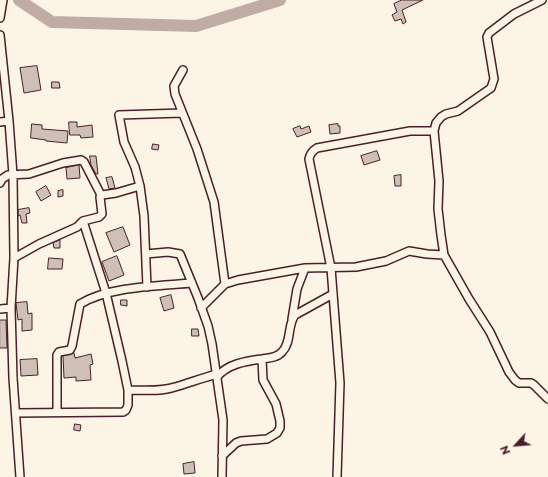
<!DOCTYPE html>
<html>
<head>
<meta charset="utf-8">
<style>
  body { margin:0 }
  #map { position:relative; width:548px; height:477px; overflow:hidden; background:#fcf5e5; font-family:"Playpen Sans",sans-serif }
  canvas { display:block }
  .north { position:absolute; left:496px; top:425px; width:40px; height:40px; -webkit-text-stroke:3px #fcf5e5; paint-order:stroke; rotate:244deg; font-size:11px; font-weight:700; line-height:16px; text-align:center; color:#4a1f2b }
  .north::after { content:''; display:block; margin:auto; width:14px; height:18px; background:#4a1f2b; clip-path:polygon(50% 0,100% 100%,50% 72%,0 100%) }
</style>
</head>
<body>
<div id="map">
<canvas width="548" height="477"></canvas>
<div class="north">N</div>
</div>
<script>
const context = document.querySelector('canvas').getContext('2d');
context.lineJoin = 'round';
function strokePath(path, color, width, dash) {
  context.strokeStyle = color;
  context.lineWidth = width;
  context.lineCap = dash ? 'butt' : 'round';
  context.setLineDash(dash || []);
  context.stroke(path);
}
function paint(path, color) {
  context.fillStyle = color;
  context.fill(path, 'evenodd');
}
strokePath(new Path2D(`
  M19,0L52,22L196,26L280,0`), '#c0aca5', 12);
const building = new Path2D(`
  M402,0H423L402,10L406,22L403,24L401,19L395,21L392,15L397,12L394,4Z
  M37,66L41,90L24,93L20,68Z
  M52,82H59L60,88H52Z
  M69,122H77V127L92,125L93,137L81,138L80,135H70Z
  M32,124L42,125V129L68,131L67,143L46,141V140L31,138Z
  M338,124V126H340V133L330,134L329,125Z
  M300,126L301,129L309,126L311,132L297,137L293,129Z
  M153,144L159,145L158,150L152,149Z
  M377,151L380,160L364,165L361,156Z
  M90,156H96L98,174H96L91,165Z
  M79,165L80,178L67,179L66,168Z
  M401,175V186H395L394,176Z
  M112,177L115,188L109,189L106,178Z
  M46,186L51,195L41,201L36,192Z
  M63,190V196L58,197V191Z
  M29,208L30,213L26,214L27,223H22L20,215L18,216V210Z
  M123,227L130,245L114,252L106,233Z
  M60,240V248H54L53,243Z
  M117,256L124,275L109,281L102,262Z
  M49,258L63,259L62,269H48Z
  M171,295L174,308L164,311L160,298Z
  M121,300H127V306L121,305Z
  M27,302L28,314L32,313V330L22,331V319L18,320L16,303Z
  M0,320H6L7,348H0Z
  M192,329H198L199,336H192Z
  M74,353L75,358L91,354L93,364L90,365L91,380L76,381V377L64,378L63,356Z
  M37,359L38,375L21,376L20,360Z
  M75,424L81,425L80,431L74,430Z
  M194,462L195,473L184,474L183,464Z`);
paint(building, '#cfc0b7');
strokePath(building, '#4a1f2b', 1);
const minor = new Path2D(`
  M542,0L514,14L489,33L487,37L494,79L491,88L458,111L446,114L441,117L436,123L434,131L439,181L438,209L441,235L444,255L469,299L490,332L509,372L515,380L519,383H531L534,385L548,399
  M0,18L3,0
  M0,35L9,121L13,175L14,258L11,308L13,378L20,477
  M183,70L174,86L175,94L197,149L214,202L225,284
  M0,122L9,121
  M0,183L2,179L8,175L29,174L63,163L81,160L84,162L101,195
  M146,254L168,252L180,254L198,298L208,326L212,344L223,420L222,477
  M14,258L39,244L77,227L83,221L99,217L102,214L100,197L102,195L116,193L140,186
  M147,287L144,216L140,186L135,167L124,142L119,115L182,113
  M201,308L225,284L238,280L305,268L356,267L386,261L409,251L427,254L444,255
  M0,309L11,308
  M292,319L297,289L305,268
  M217,377C227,364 246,361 262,359C268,358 277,358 282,352C292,342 287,325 295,315L333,294
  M128,390C143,390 160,392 175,387C189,383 202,378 217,374
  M57,412V355L59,352L70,350L72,346L80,304C109,286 159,286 192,283
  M16,413L123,412L126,410L128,405V390L122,361L106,293L83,221
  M222,456L236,443L241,441L267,439L277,433L280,428V421L276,404L263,380L262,359
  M337,477L340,383L331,268L309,159C310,154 312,151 317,148L410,131H434`);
strokePath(minor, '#4a1f2b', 10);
strokePath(minor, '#fcf5e5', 7);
</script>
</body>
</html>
